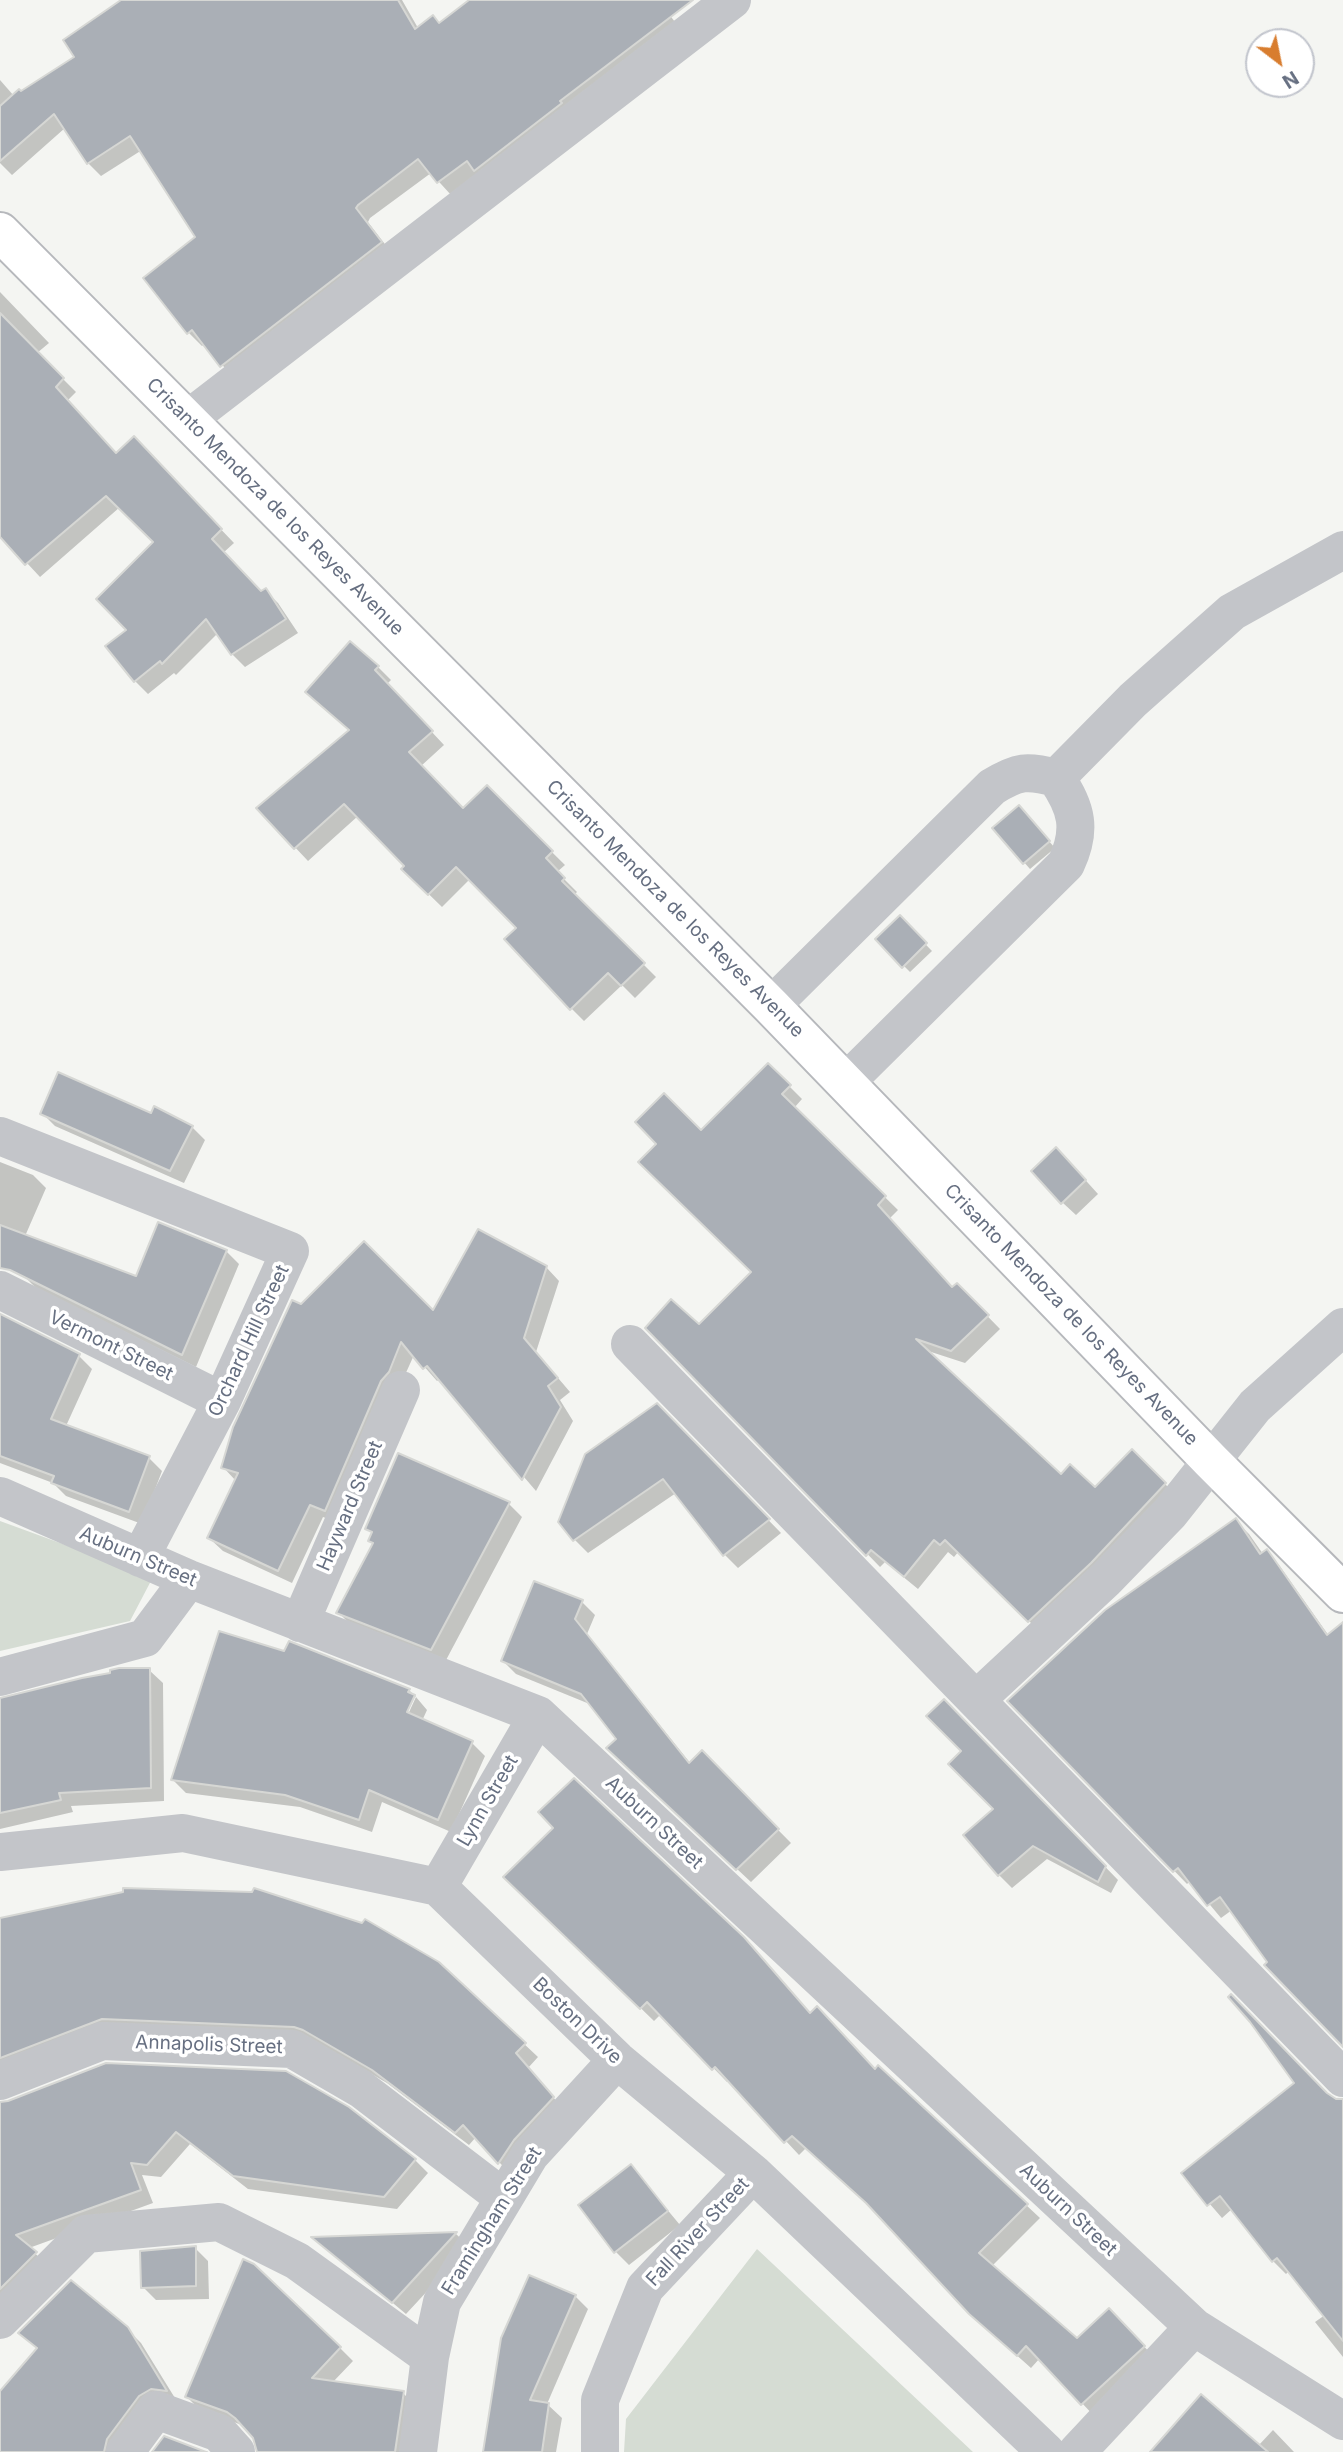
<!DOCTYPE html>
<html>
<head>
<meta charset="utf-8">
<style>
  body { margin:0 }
  #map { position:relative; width:1343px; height:2452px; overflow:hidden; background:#f4f5f2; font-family:Inter,sans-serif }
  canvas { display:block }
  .north { position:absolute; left:1245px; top:28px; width:70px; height:70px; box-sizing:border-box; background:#fff; border:2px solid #c2c5cd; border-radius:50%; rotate:148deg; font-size:19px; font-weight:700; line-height:28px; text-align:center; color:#666f81 }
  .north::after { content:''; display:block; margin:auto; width:24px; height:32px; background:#d87d2f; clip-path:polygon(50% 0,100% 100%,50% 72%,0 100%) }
</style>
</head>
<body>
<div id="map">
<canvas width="1343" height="2452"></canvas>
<div class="north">N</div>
</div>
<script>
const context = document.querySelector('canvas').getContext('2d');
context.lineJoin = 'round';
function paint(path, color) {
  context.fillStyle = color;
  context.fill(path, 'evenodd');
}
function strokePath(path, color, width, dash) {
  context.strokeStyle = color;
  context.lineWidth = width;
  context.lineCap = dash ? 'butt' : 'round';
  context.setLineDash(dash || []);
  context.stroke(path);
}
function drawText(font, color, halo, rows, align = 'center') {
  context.font = font + ' Inter,sans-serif';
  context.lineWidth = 7;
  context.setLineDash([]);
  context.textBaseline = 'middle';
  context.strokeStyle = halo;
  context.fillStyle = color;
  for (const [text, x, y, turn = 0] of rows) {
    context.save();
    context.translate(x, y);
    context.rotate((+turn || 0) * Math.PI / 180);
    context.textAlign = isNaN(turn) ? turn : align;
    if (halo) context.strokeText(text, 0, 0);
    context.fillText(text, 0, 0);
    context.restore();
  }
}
paint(new Path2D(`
  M0,1521L153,1577L130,1621L0,1651Z
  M757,2249L973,2452H624L626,2419Z`), '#d5dcd3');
paint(new Path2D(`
  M124,0H402L418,28L440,24L472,0H658L682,31L451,195L431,173L370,218L368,222L394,256L234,379L205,344L202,346L189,333L146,278L198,237L142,150L101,176L88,163L65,128L12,175L0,163V80L14,96L21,93L77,57Z
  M0,292L49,343L37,353L76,392L67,401L117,454L147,452L234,543L223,553L261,593L265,590L278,603L298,633L245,667L232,654L218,633L176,675L174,673L148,694L135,681L129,630L156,542L120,507L40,577L0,534Z
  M378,667L391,680L387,684L444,745L421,766L464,811L487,788L565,865L557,872L577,892L574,895L656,977L635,998L622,985L584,1021L571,1008L518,928L470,879L442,907L403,869L406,866L358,816L308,861L259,809L351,731L320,705Z
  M1025,814L1055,848L1030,869L994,828Z
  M900,918L932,951L910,972L877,939Z
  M768,1065L802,1099L794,1108L898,1210L889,1219L953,1289L957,1285L1000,1329L965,1363L925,1350L1061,1477L1095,1490L1132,1451L1178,1497L1042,1634L959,1551L954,1557L948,1552L918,1589L885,1562L880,1567L648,1328L699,1327L753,1272L701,1132Z
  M42,1113L152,1116L192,1127L205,1140L184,1183L55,1126Z
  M0,1162L33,1175L46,1188L12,1266L0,1261Z
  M1069,1162L1098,1194L1076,1215L1063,1203Z
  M226,1251L239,1264L196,1367L37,1289L24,1276L137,1278Z
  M546,1267L559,1281L536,1352L570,1392L560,1400L573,1421L536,1491L440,1379L437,1381L414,1355L338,1523L323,1517L292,1583L223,1551L209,1538L236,1481L223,1467L302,1306L433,1313Z
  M0,1329L79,1356L92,1369L66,1426L149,1458L162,1471L142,1524L66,1496L53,1483L0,1463Z
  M657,1406L781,1533L738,1568L725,1555L676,1493L588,1553L575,1540Z
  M399,1455L509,1504L522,1517L445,1662L351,1625L338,1612L374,1544L373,1534L367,1528Z
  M1236,1521L1249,1534L1263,1554L1266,1552L1279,1565L1329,1636L1343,1648V2044L1270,1962L1232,1910L1221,1918L1190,1881L1187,1884L1010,1701Z
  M582,1602L595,1615L587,1634L691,1764L702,1753L791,1843L751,1882L621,1761L619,1739L592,1705L516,1674L503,1661Z
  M290,1644L409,1690L416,1697H412L402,1720L405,1721L416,1697L427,1710L422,1721L472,1743L485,1756L451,1832L382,1802L372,1832L300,1807L186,1793L173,1780L285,1653Z
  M149,1670L163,1683L164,1801L71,1806L73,1812L0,1829V1700Z
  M944,1701L1118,1880L1111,1893L1047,1859L1012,1888L999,1875L996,1810L963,1751Z
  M506,1877L811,2014L875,2071L878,2067L1040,2218L992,2266L1077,2341L1109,2310L1157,2360L1095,2417L1040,2358L1031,2368L985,2327L875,2211L806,2148L799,2155L729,2080L727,2082L661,2014L654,2021Z
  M0,1920L438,1963L538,2057L528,2068L565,2111L512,2176L476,2137L469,2145L387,2083L318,2043L116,2032L0,2077Z
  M1327,2095L1337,2101H1343V2357L1315,2322L1325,2315L1289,2271L1286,2274L1273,2261L1232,2209L1222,2218L1183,2173Z
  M0,2104L415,2160L428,2173L397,2209L248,2189L190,2144L161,2177L142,2175L153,2203L29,2248L49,2266L0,2315Z
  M631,2166L680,2225L629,2265L616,2252Z
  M456,2234L469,2246L406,2314L315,2238Z
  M195,2248L208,2261L209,2299L156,2300L143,2287Z
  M575,2296L588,2309L547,2404L562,2418L556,2452H485Z
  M127,2329L141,2343L178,2403L120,2452H0V2394L38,2349L21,2333Z
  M340,2348L353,2361L332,2383L403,2393L416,2406L409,2452H259L254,2437L242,2425L200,2410L187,2397Z
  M1273,2430L1294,2452H1152L1258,2446Z`), '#0003');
const building = new Path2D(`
  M121,0H398L415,29L433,15L439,23L469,0H693L560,101L562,103L474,171L467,161L437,183L418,159L358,205L356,208L382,242L220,367L192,330L187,334L143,278L195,237L130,136L87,164L54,114L0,161V106L19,89L21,91L74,57L63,40Z
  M0,313L64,378L56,387L116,453L134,436L222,529L212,539L261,591L266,588L286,619L231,655L206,619L162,664L160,661L134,682L105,646L126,630L96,599L153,542L106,496L25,565L0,537Z
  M350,641L379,666L375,670L433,731L409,752L463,808L487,785L553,851L546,858L565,878L562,881L645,963L621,986L608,973L570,1010L504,939L516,928L456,867L428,895L401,869L404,866L344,804L294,849L256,808L349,730L305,692Z
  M1019,805L1050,841L1023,864L992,828Z
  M900,915L927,943L902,968L875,939Z
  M768,1063L791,1085L782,1094L886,1196L878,1205L952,1287L957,1283L989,1315L951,1351L916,1339L1061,1474L1070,1464L1095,1487L1132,1449L1166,1483L1091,1563L1028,1622L945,1540L940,1545L934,1540L904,1577L871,1550L866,1556L645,1328L671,1299L699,1324L751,1272L638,1162L656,1144L635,1122L664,1093L701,1130Z
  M58,1072L151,1113L154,1106L193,1126L170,1171L40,1114Z
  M1056,1147L1086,1180L1061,1204L1031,1171Z
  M158,1222L227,1250L182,1355L10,1270L0,1268V1225L136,1276Z
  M478,1229L547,1266L524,1338L558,1378L548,1386L561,1407L522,1480L427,1366L423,1369L401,1342L389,1372L381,1381L325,1511L310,1505L278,1571L207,1538L238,1473L221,1468L233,1427L292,1300L301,1304L364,1241L433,1310Z
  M0,1314L80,1354L51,1419L150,1456L129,1512L51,1483L54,1476L0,1456Z
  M657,1403L770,1519L723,1556L663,1479L573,1541L558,1522L585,1454Z
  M398,1453L510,1502L431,1650L336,1613L373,1543L368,1541L372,1532L365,1529Z
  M1236,1518L1260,1554L1267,1549L1327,1635L1343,1622V2047L1264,1965L1267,1962L1220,1897L1207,1906L1178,1868L1173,1872L1007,1701L1105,1610Z
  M534,1581L583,1600L575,1619L689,1763L702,1750L779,1829L736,1870L606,1748L616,1739L581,1694L501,1661Z
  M219,1631L284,1651L289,1641L410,1689L408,1692L415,1695L407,1712L473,1741L438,1820L369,1790L359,1820L285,1795L171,1780Z
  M119,1668H150L151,1788L59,1793L61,1800L0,1813V1698L82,1678L110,1673V1670Z
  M944,1699L1106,1866L1098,1882L1033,1846L998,1876L963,1835L993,1809L948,1764L961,1751L926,1716Z
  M574,1778L744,1937L810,2013L817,2006L875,2069L878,2065L1028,2204L979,2253L1077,2338L1109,2308L1145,2346L1081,2405L1026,2346L1017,2356L969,2314L866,2203L792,2136L784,2143L715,2067L712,2070L647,2002L640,2009L503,1877L553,1828L538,1812Z
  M123,1888L252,1892L254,1888L362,1923L365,1919L439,1962L526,2043L516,2053L554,2097L514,2140L498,2164L463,2125L455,2133L372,2070L303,2030L294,2027L102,2019L0,2058V1918L123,1892Z
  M1231,1994L1327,2093L1336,2099H1343V2341L1277,2258L1272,2262L1220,2196L1207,2206L1181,2173L1294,2083L1250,2022L1228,1997Z
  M106,2063L286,2071L349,2107L416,2159L384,2197L233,2176L176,2132L147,2165L131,2163L141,2190L16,2235L37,2252L0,2289V2102L8,2101Z
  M631,2164L668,2211L614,2253L578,2205Z
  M457,2232L392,2303L311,2237Z
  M196,2246V2286L141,2288L140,2251Z
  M243,2259L254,2264L341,2347L312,2378L404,2391L395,2452H257L253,2438L235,2418L227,2412L185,2397Z
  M529,2275L576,2295L530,2400L549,2403L542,2452H483L501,2338Z
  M71,2280L128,2327L167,2391L151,2389L139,2396L107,2439L104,2452H0V2391L37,2348L18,2333Z
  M1201,2394L1268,2452H1150Z
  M164,2436L206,2452H207H152Z`);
paint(building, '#aaafb6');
strokePath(building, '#d6d7d4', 2);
const major = new Path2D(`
  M0,232L771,1006L1211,1461L1343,1593`);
strokePath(major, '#b6b8bc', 42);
strokePath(new Path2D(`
  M188,419L732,0
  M1056,778L1133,700L1232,612L1343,550
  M771,1006L992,787C1018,771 1027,770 1056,778C1077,808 1082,830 1066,864L846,1082
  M0,1136L290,1251L222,1401L140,1558
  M0,1290L222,1401
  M630,1344L1343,2078
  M0,1496L189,1579L538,1715L1194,2327L1343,2421
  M300,1623L401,1390
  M0,1677L145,1638L189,1579
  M977,1699L1106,1579L1170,1513L1255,1406L1343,1327
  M0,1852L183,1833L438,1887L617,2060L753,2173L1046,2452
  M438,1887L538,1715
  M0,2081L102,2041L292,2049L361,2089L504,2198
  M0,2320L86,2234L219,2222L297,2261L430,2357
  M125,2452L156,2410L219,2433L236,2452
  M418,2452L430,2357L442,2302L530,2155L617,2060
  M600,2452V2400L645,2288L753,2173
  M1077,2452L1194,2327`), '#c3c5c9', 38);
strokePath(major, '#fff', 38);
drawText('19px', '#666f81', '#fff', [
  ["Crisanto Mendoza de los Reyes Avenue",275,507,45],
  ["Crisanto Mendoza de los Reyes Avenue",675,909,45],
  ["Crisanto Mendoza de los Reyes Avenue",1071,1315,46],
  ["Orchard Hill Street",249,1341,-65],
  ["Vermont Street",111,1346,26],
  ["Hayward Street",350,1506,-67],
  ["Auburn Street",138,1557,23],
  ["Lynn Street",488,1801,-60],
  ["Auburn Street",654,1823,43],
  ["Boston Drive",577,2021,44],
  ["Annapolis Street",209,2045,2],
  ["Auburn Street",1068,2210,43],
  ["Framingham Street",492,2221,-58],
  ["Fall River Street",698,2232,-47]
]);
</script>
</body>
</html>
